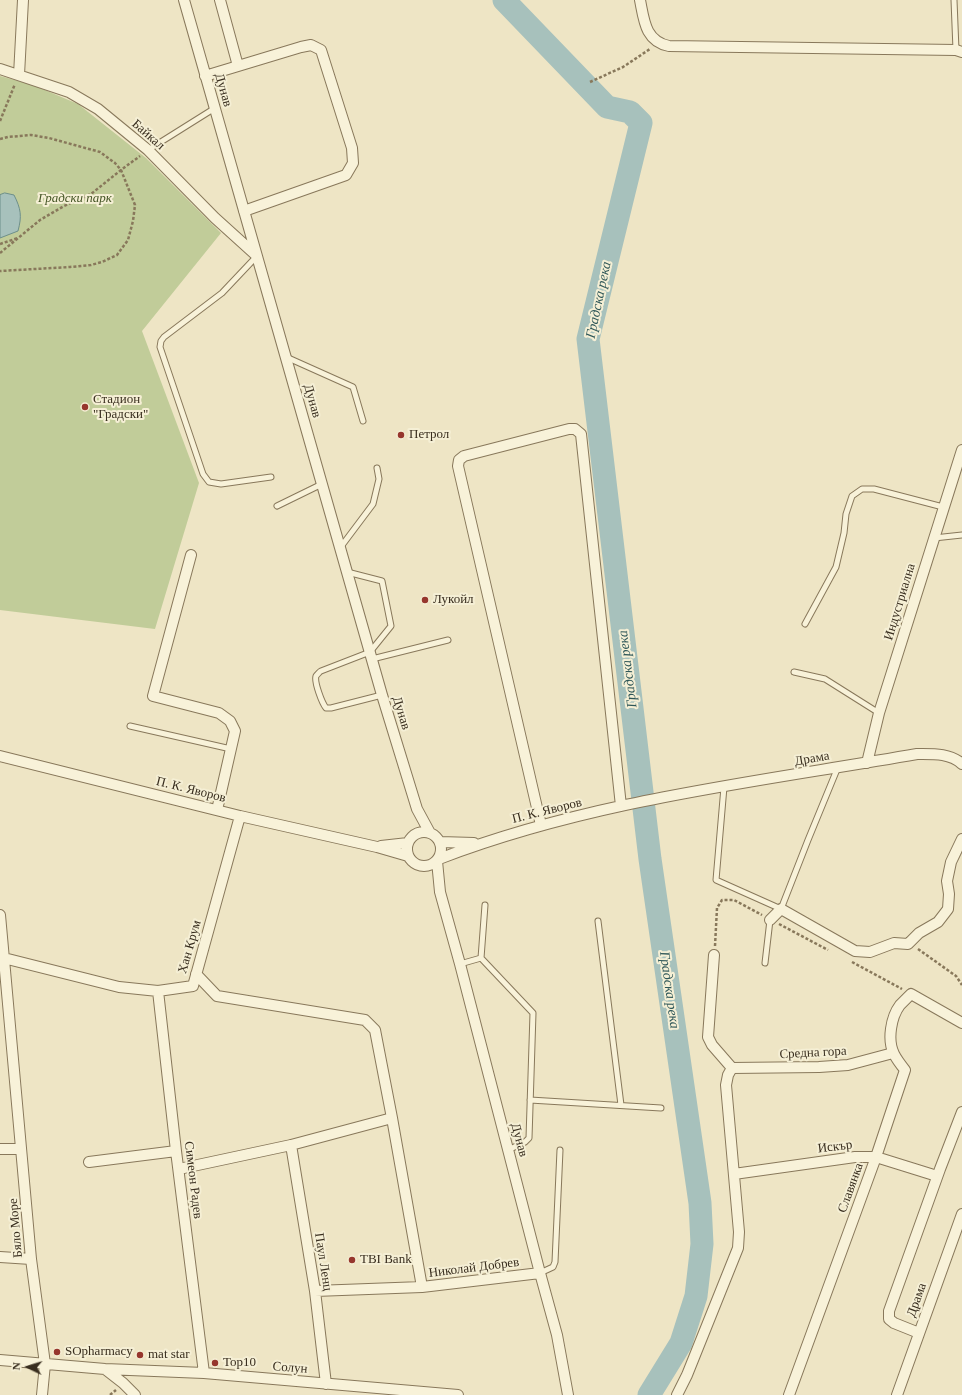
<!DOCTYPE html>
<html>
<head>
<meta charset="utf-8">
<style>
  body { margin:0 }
  #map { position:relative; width:962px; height:1395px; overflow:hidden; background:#eee5c5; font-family:Georgia,serif }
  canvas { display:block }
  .north { position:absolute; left:8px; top:1347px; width:40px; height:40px; -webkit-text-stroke:3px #f5efd5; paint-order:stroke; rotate:274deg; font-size:11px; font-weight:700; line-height:16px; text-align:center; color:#392e1f }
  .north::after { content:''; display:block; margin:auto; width:14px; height:18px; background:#392e1f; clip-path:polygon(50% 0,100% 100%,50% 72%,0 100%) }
</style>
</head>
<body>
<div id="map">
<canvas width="962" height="1395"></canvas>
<div class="north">N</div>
</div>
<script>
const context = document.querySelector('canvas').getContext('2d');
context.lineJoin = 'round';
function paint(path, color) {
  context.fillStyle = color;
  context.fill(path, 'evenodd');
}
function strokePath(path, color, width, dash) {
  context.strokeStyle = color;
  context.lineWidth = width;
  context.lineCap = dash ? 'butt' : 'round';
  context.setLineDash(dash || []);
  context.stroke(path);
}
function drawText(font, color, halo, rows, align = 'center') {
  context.font = font + ' Georgia,serif';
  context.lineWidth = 4;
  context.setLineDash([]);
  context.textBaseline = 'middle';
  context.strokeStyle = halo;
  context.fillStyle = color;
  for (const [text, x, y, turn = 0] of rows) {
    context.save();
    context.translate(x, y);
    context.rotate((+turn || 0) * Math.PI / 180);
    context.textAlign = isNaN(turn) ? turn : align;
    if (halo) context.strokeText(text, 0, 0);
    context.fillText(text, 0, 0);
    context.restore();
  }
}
paint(new Path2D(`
  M0,76L33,85L78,104L146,158L221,233L142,331L199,483L155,629L0,610Z`), '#c1cc99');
const water = new Path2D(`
  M5,193L14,195C21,209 22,216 18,231L0,238V195Z`);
paint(water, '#a7c1bc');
strokePath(water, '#6d8f8a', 1);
strokePath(new Path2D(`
  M504,0L607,107L630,112L641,123L588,339L650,859L700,1203L702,1244L696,1296L681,1343L649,1395`), '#a7c1bc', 23);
const lane = new Path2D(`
  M954,0L956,50
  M148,150L215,108
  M257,256L222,293L164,337L161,341L160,347L203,474L209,482L221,484L271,477
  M286,357L353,387L363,421
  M277,506L322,484
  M934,538L962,535
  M340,548L373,504L379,479L377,468
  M347,572L382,581L391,626L370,652L321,671C320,671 317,675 316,676C314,682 322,703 326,708H331L382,695
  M805,624L836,567L844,533L846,514L852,496L862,489H874L943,507
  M372,659L448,640
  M794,672L825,679L879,713
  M130,726L231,749
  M724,787L716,880L781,909L808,840L838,767
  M485,905L481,958L533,1013L529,1138L525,1142L508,1150
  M598,921L621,1105
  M765,963L770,920
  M460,964L481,958
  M530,1100L661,1108
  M540,1273L553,1267L555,1262L560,1150`);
const street = new Path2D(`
  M184,0L382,695L417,809L430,833
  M220,0L238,66
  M640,0C644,20 645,41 669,46L956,50L962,52
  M0,69L69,92L98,109L148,150L215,218L257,256
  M19,75L23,0
  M205,76L301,47L311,45L321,50L352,148L353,163L346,175L244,211
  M191,555L153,696L219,713L230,721L235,731L217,810
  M0,756L240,816L377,847L408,856
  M867,763L879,713L962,450
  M541,825L458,466L459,460L464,456L569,429H575L581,434L621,806
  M407 849a17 17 0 1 1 34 0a17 17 0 1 1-34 0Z
  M440,842L474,843
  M381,846L408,843
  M439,859C592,800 757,782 917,754C933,754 950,753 962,764
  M437,861L440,892L460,964L540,1273L557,1335L568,1395
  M0,915L31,1259L45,1364L42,1395
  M770,920L781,909L855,951L870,952L894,943L908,944L919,933L938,922L948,909L949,894L947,881L951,862L962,839
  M714,955L708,1037L712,1045L732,1068
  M0,957L119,987L158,991L193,986L240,816
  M196,974L217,996L365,1020L375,1030L392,1118L422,1287
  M158,991L176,1151L204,1373
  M732,1068L819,1067L848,1065L893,1053
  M291,1145L315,1291L326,1384
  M0,1149H21
  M89,1162L176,1151
  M179,1169L291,1145L392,1118
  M734,1174L855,1157H876L937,1176
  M0,1257L31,1259
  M315,1291L422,1287L540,1273
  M919,1333L894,1323L889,1319V1311L940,1169L962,1112
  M0,1360L105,1369L204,1373L458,1395
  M105,1369L123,1383L135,1395
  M677,1395L687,1375L738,1248L739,1232L726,1085L728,1075L732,1068
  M789,1395L876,1157L905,1070C901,1065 897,1060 894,1054C887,1040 891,1017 900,1005C904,1001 908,997 911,994L962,1023
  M897,1395L962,1214`);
strokePath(lane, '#88785b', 7);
strokePath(street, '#88785b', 12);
strokePath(new Path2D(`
  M590,82L623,67L650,49
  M0,121L15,84
  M0,139L8,137L31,135L49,138L100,152L115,163L121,170L135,205L133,221L128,240L117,255L102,262L91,265L70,267L0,271
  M0,244L18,238
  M0,253L40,220L64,206L91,194L121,170L140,156
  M779,924L828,950
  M715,946L717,908L722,900H734L762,915
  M918,949L956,976L962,985
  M852,962L902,989
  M110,1395L116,1390`), '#88785b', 2.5, [3, 2]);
strokePath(lane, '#f8f2d9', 5);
strokePath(street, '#f8f2d9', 10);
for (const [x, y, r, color] of [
  [85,407,4,"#96362d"],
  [401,435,4,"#96362d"],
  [425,600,4,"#96362d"],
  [352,1260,4,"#96362d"],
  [57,1352,4,"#96362d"],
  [140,1355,4,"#96362d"],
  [215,1363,4,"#96362d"]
]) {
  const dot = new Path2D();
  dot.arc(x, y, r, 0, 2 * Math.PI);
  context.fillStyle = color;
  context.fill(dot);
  strokePath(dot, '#f5efd5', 1.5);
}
drawText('13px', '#392e1f', '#f5efd5', [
  ["Дунав",223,90,74],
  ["Байкал",148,135,41],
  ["Дунав",312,401,74],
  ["Индустриална",900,602,-73],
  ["Дунав",401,713,73],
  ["Драма",812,759,-10],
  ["П. К. Яворов",191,790,14],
  ["П. К. Яворов",547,811,-14],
  ["Хан Крум",190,947,-74],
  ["Средна гора",813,1053,-3],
  ["Дунав",519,1140,75],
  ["Искър",835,1147,-7],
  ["Симеон Радев",193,1180,83],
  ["Славянка",851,1188,-70],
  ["Бяло Море",16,1228,-95],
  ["Паул Ленц",323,1262,81],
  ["Николай Добрев",474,1268,-7],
  ["Драма",917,1300,-70],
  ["Солун",290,1368,5]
]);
drawText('italic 13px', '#455526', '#f5efd5', [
  ["Градски парк",75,199]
]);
drawText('13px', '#392e1f', '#f5efd5', [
  ["Стадион",93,400],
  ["\"Градски\"",93,415],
  ["Петрол",409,435],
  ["Лукойл",433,600],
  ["TBI Bank",360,1260],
  ["SOpharmacy",65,1352],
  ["mat star",148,1355],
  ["Top10",223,1363]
], 'left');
drawText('italic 14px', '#2f5758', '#f5efd5', [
  ["Градска река",599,300,-78],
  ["Градска река",628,669,-97],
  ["Градска река",669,990,82]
]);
</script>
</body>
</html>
